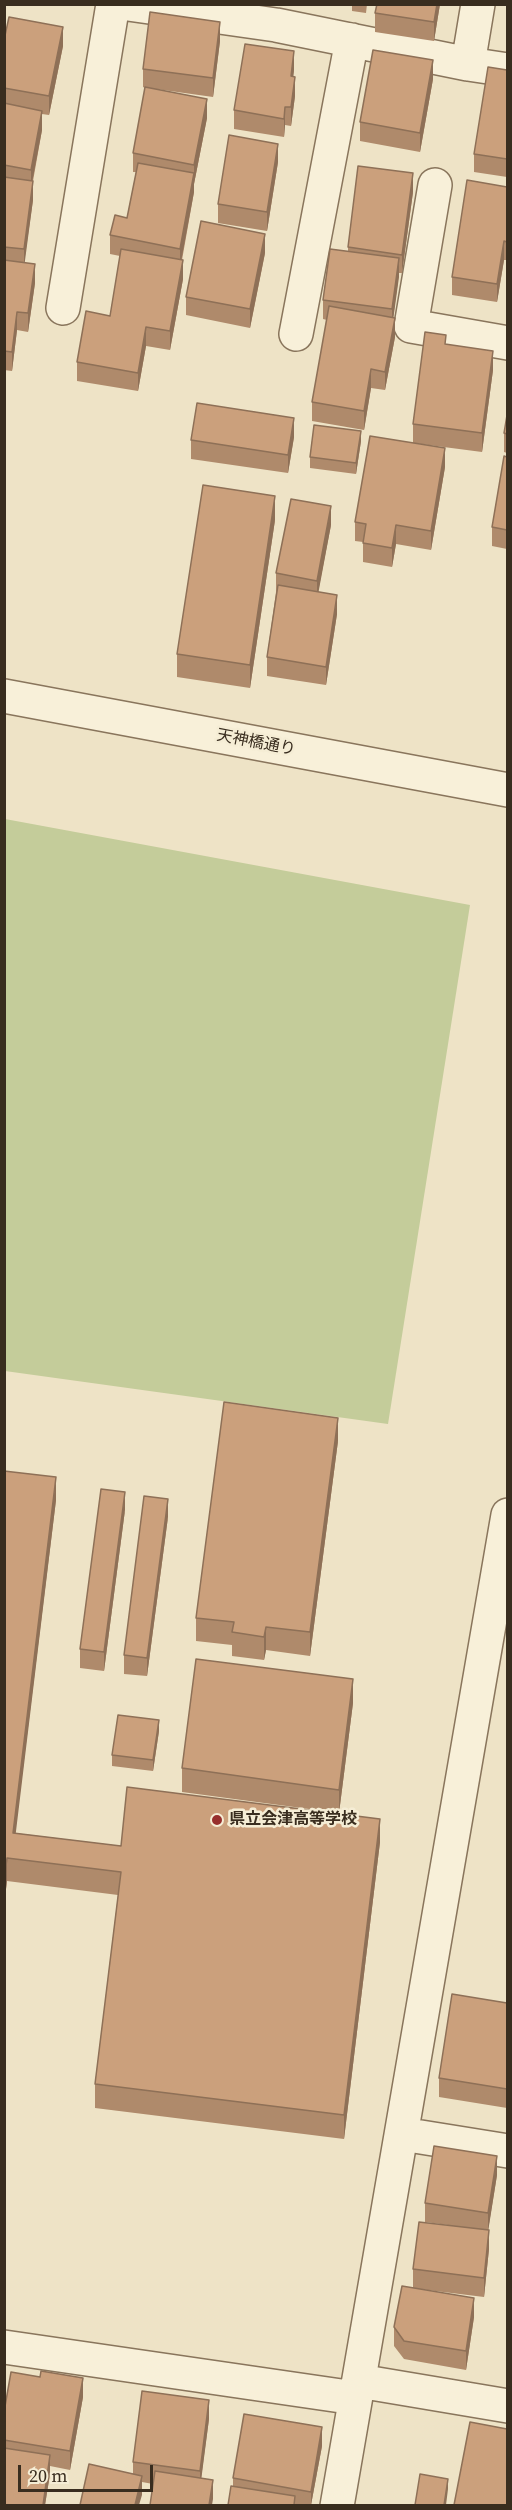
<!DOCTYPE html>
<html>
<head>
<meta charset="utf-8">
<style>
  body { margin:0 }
  #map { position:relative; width:512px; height:2510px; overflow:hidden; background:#eee3c6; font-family:"Source Serif 4",serif }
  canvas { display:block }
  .frame { position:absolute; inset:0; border:6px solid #392d1f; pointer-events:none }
  .scale { position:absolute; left:18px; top:2465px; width:135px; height:27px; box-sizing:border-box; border:3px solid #392d1f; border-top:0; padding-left:8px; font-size:18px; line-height:21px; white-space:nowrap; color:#392d1f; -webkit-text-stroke:4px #f5edd5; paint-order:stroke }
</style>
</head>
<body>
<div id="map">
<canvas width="512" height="2510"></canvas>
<div class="frame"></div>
<div class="scale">20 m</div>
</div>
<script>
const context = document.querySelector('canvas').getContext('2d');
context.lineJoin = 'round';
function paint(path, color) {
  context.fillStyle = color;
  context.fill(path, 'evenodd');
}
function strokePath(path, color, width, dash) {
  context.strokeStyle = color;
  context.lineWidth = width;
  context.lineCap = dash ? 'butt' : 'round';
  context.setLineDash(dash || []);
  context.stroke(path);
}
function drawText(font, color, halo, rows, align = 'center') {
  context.font = font + ' "Source Serif 4","Noto Sans JP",serif';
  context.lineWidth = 5;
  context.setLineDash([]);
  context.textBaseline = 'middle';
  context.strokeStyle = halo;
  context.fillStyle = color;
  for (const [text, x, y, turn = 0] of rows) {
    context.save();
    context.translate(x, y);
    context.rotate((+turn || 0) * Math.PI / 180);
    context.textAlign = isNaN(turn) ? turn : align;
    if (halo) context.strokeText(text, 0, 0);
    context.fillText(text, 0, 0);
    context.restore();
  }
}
paint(new Path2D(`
  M5,819L470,905L388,1424L5,1371Z`), '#c4cc9a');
const minor = new Path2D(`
  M128,4L276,25L468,64L508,70
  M468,64L478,4
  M435,185L411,326L508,343
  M63,308L113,4
  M296,334L352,40
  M402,2134L508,2151
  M4,2347L355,2398
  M359,2381L508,2406
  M337,2506L508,1515`);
const tertiary = new Path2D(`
  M4,696L508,790`);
strokePath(minor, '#89755c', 36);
strokePath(tertiary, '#89755c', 36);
strokePath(minor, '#f8f0d9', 33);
strokePath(tertiary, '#f8f0d9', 33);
paint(new Path2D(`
  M352,4H367L366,13L352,11Z
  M440,4L434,41L375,32V13Z
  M4,40L63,46L49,115L42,114V130L33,181V200L24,263L35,283L28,332L17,330L12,371L4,370Z
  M220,41L213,97L156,89L207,118L194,184V192L182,260L183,279L170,350L146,346L138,391L77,381V362L110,316L120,256L110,254V235L127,218L136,172H133V153L145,88L143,87V69Z
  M294,70L293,77L295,96L291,126L285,125L284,137L234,129V110Z
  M507,70V177L474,172V154Z
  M433,79L420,152L360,141V122Z
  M278,162L267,231L218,223V204Z
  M507,187V260H504L497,302L452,295V277Z
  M413,192L402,273H399L393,318L395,337L385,390L371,388L364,430L312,421V402L327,320L323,319V300L348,251V247Z
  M265,253L250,328L186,315V297Z
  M446,344L493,370L482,452L413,443V424Z
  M507,415V453L504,452V433Z
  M294,437L288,473L191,459V440Z
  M361,441L356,474L310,468V457Z
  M507,457V549L492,546V527Z
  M445,467L431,550L396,544L392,567L363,562V542L355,541V522Z
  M275,520L250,688L177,677V654Z
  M331,525L318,592L337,614L326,685L267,676V657L276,592V573Z
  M338,1441L310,1656L266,1650L264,1660L232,1656V1645L196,1641V1618Z
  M4,1471L56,1500L15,1833L121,1846L380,1842L344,2139L95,2108V2084L118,1895L7,1881L4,1905Z
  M125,1510L104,1671L80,1668V1649Z
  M168,1517L147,1676L124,1674V1655Z
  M353,1703L339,1813L182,1792V1768Z
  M159,1731L153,1771L112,1766V1755Z
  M507,2003V2108L439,2097V2078Z
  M497,2175L488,2230L489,2249L484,2297L419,2289L474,2317L466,2370L404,2359L394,2346V2327L413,2288V2269L448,2225L425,2222V2203Z
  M83,2397L70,2470L50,2466V2474L45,2505H4V2412Z
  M209,2419L201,2478L213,2499L153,2484L142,2482V2495L133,2474V2462Z
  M322,2446L311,2505H228L233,2486V2478Z`), '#af8a6b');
paint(new Path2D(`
  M437,4H440L434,41V22Z
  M220,22V41L213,97V78Z
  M63,27V46L49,115V96Z
  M294,51V70L291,95V76Z
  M433,60V79L420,152V133Z
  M295,77V96L291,126V107Z
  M207,99V118L194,184V192L180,267V249L194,173V165Z
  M285,107V125L284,137V119Z
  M42,111V130L31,188V170Z
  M278,144V162L267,231V212Z
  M413,173V192L402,273V255Z
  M33,181V200L24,268V249Z
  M265,234V253L250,328V309Z
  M504,241V260L497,302V284Z
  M399,258V277L392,328V309Z
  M183,260V279L170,350V331Z
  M35,264V283L28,332V313Z
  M17,312V330L12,371V352Z
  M395,318V337L385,390V372Z
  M146,327V346L138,391V373Z
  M493,351V370L482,452V433Z
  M371,369V388L364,430V411Z
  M294,418V437L288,473V455Z
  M361,431V441L356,474V463Z
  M445,448V467L431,550V531Z
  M275,496V520L250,688V665Z
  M331,506V525L317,600V581Z
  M396,525V544L392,567V548Z
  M337,595V614L326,685V667Z
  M338,1418V1441L310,1656V1632Z
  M56,1477V1500L13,1856V1833Z
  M125,1492V1510L104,1671V1652Z
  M168,1499V1517L147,1676V1658Z
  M266,1627V1650L264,1660V1637Z
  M353,1679V1703L339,1813V1790Z
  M159,1720V1731L153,1771V1760Z
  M380,1819V1842L344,2139V2115Z
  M7,1858V1881L4,1905V1882Z
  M497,2156V2175L488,2232V2213Z
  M489,2230V2249L484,2297V2278Z
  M474,2298V2317L466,2370V2351Z
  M83,2378V2397L70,2470V2451Z
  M209,2400V2419L200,2489V2471Z
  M322,2427V2446L311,2505V2492Z
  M50,2455V2474L45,2505H43Z
  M142,2476V2495L139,2505H135Z
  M448,2479V2489L446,2505H444Z
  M213,2480V2499L212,2505H209Z`), '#8e7057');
const building = new Path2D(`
  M377,4H437L434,22L375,13Z
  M150,12L220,22L213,78L143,69Z
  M9,17L63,27L49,96L4,88V40Z
  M245,44L294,51L291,76L295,77L291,107H285L284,119L234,110Z
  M373,50L433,60L420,133L360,122Z
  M488,67L507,70V159L474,154Z
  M145,87L207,99L194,165L133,153Z
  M4,103L42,111L31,170L4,165Z
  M229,135L278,144L267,212L218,204Z
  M138,163L194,173L180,249L110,235L115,215L127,218Z
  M358,166L413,173L402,255L348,247Z
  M4,177L33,181L24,249L4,247Z
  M467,180L507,187V242L504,241L497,284L452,277Z
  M201,221L265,234L250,309L186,297Z
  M121,249L183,260L170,331L146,327L138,373L77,362L86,311L110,316Z
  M330,249L399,258L392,309L323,300Z
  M4,260L35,264L28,313L17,312L12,352L4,351Z
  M329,306L395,318L385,372L371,369L364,411L312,402Z
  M425,332L446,335L445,344L493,351L482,433L413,424Z
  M197,403L294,418L288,455L191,440Z
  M507,415V434L504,433Z
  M314,425L361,431L356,463L310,457Z
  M370,436L445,448L431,531L396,525L392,548L363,543L366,524L355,522Z
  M504,456L507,457V530L492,527Z
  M203,485L275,496L250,665L177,654Z
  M291,499L331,506L317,581L276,573Z
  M278,585L337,595L326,667L267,657Z
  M224,1402L338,1418L310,1632L266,1627L264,1637L232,1632L234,1622L196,1618Z
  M4,1471L56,1477L13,1833L121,1846L127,1787L380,1819L344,2115L95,2084L121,1872L7,1858L4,1882Z
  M101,1489L125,1492L104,1652L80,1649Z
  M144,1496L168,1499L147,1658L124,1655Z
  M196,1659L353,1679L339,1790L182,1768Z
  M118,1715L159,1720L153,1760L112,1755Z
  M452,1994L507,2003V2089L439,2078Z
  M434,2146L497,2156L488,2213L425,2203Z
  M419,2222L489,2230L484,2278L413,2269Z
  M402,2286L474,2298L466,2351L404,2341L394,2327Z
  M41,2371L83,2378L70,2451L4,2440V2412L11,2372L40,2377Z
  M142,2391L209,2400L200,2471L133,2462Z
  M244,2414L322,2427L311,2492L233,2478Z
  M470,2422L507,2429V2505H454Z
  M4,2448L50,2455L43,2505H4Z
  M89,2464L142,2476L135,2505H80Z
  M155,2471L213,2480L209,2505H150Z
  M420,2474L448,2479L444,2505H415Z
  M231,2486L295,2496L294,2505H228Z`);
paint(building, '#cba07c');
strokePath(building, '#8e7057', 1.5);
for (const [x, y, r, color] of [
  [217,1820,6,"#972f2c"]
]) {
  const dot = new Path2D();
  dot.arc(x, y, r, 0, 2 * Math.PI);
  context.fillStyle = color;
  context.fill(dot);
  strokePath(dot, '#f5edd5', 2);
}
drawText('16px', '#392d1f', '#f5edd5', [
  ["天神橋通り",256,743,11]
]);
drawText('bold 16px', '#392d1f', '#f5edd5', [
  ["県立会津高等学校",229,1820]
], 'left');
</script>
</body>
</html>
